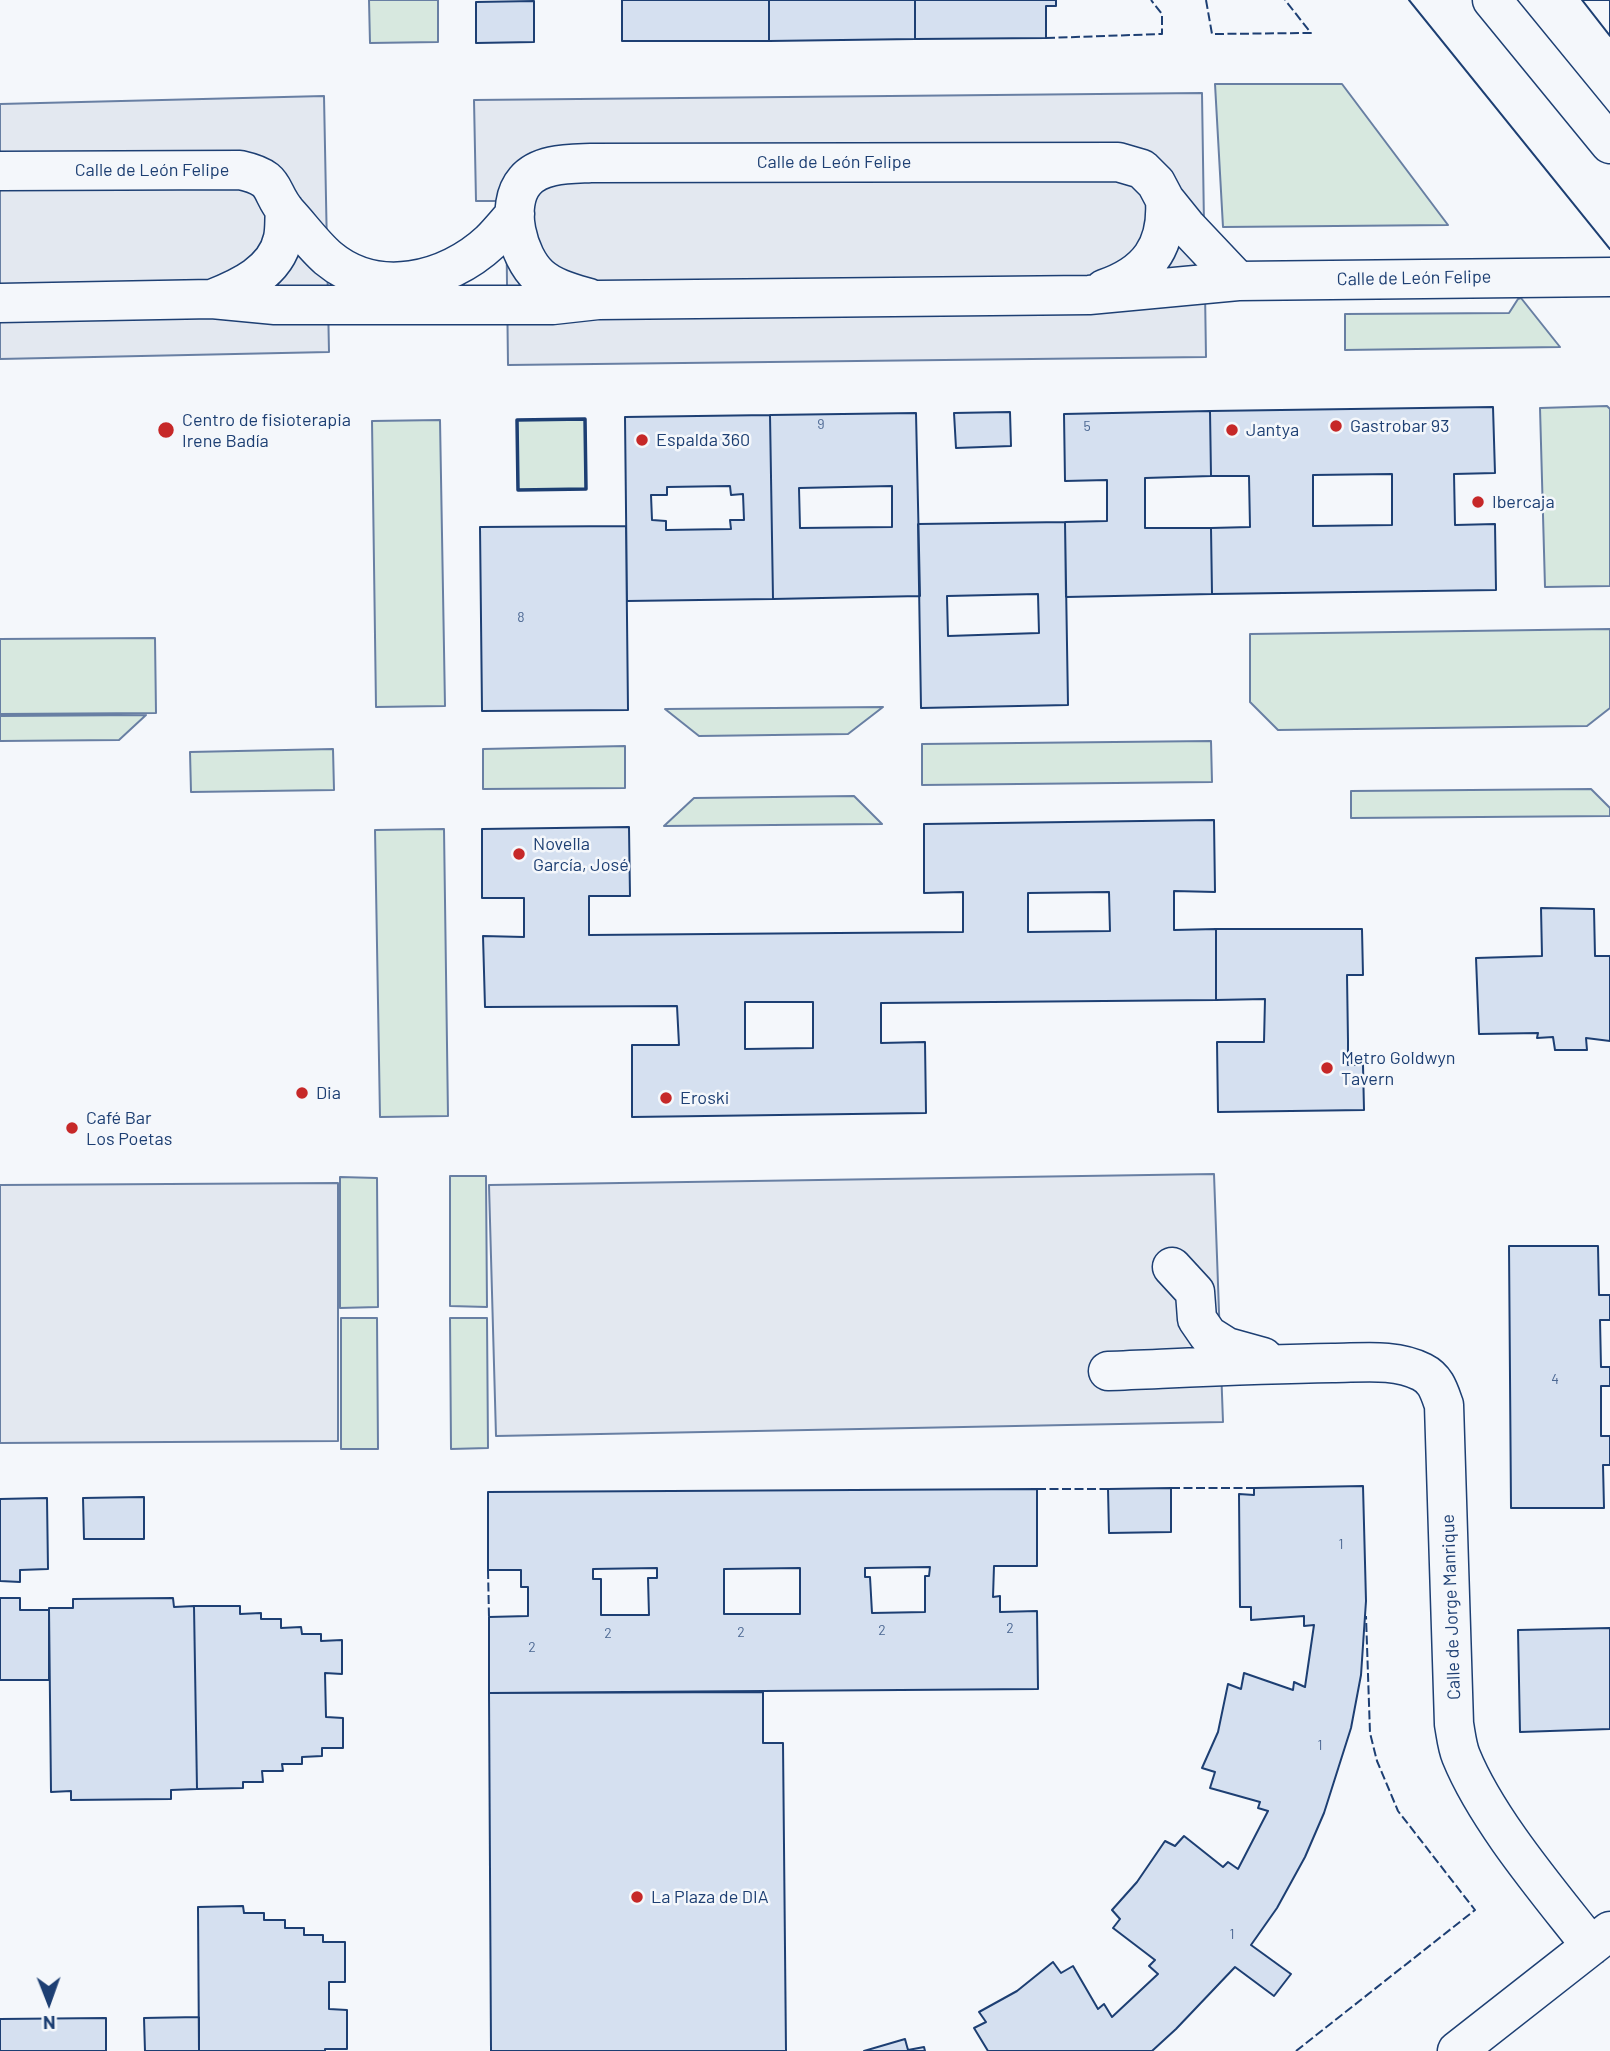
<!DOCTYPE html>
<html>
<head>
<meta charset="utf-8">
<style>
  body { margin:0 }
  #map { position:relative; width:1610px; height:2051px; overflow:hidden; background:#f4f7fb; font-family:Barlow,sans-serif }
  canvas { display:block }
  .north { position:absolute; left:14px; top:1967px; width:70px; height:70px; -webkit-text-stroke:5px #f4f7fb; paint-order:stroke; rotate:179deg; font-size:19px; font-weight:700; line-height:28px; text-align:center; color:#1d3f73 }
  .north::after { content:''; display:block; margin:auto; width:24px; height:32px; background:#1d3f73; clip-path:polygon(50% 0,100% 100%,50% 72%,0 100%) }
</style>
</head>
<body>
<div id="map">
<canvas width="1610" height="2051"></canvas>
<div class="north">N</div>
</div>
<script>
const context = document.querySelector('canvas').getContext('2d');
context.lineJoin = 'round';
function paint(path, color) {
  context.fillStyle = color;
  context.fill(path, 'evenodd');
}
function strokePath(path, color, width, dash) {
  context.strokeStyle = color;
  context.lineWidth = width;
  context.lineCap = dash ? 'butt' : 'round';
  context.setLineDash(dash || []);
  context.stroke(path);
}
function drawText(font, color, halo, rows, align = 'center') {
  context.font = font + ' Barlow,sans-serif';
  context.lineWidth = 5;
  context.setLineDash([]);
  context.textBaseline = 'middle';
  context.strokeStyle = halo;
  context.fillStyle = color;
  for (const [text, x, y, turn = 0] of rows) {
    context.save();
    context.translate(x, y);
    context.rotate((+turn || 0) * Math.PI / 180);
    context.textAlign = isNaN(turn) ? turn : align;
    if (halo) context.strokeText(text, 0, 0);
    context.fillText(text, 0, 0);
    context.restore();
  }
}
const green = new Path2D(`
  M369,0H438V42L370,43Z
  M1215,84H1342L1448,225L1223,227Z
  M1521,298L1560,347L1345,350V314L1509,313L1518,299Z
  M1607,406L1610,409V586L1545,587L1540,408Z
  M585,419L586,489L518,490L517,420Z
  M440,420L445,706L376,707L372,421Z
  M1610,629V708L1587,726L1278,730L1250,702V634Z
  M155,638L156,713L0,714V639Z
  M883,707L848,734L699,736L665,709Z
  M146,715L119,740L0,741V716Z
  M1211,741L1212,782L922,785V744Z
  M625,746V788L483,789V749Z
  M333,749L334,790L191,792L190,752Z
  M1591,789L1610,808V816L1351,818V791Z
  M854,796L882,824L664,826L694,798Z
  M444,829L448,1116L380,1117L375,830Z
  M450,1176H486L487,1307L450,1306Z
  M340,1177L377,1178L378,1307L340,1308Z
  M341,1318H377L378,1449H341Z
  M450,1318H487L488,1448L451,1449Z`);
paint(green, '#d7e8df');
strokePath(green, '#687fa3', 2);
const parking = new Path2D(`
  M1202,93L1206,357L508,365L506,201H476L474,100Z
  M324,96L329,352L0,359V104Z
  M1214,1174L1223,1422L496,1436L489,1185Z
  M338,1183V1441L0,1443V1185Z`);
paint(parking, '#e3e8f0');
strokePath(parking, '#687fa3', 2);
const building = new Path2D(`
  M622,0H769V41H622Z
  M769,0H915V39L769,41Z
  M915,0H1056V6H1046V38L915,39Z
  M1582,0H1610V36Z
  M1582,0H1610V36Z
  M534,1V42L476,43V2Z
  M1493,407L1495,473L1454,474L1455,525L1495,524L1496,590L1212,594L1211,528L1250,527L1249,476H1211L1210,411ZM1392,474V525L1313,526V475Z
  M1210,411L1211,476L1145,478V528H1211L1212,594L1066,597L1065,522L1107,521V480L1065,481L1064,414Z
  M1010,412L1011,446L956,448L954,413Z
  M916,413L920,596L773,599L770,415ZM892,486V527L800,528L799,488Z
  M770,415L773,599L627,601L625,417ZM730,486L731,495L743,494L744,520H730L731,529L666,530V521L652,520L651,495H667V487Z
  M1065,522L1068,705L921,708L918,524ZM1038,594L1039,633L948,636L947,596Z
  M626,526L628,710L482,711L480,527Z
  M1214,820L1215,892L1174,891V930L1216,929V1000L881,1003V1043L925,1042L926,1113L632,1117V1045H679L677,1006L485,1007L483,936L524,937V898H482V829L629,827L630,896H589V935L963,932V892L924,893V824ZM1109,892L1110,931L1028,932V893ZM745,1002H813V1048L745,1049Z
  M1541,908L1594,909L1595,956H1610V1041L1586,1038L1587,1050H1555L1553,1037L1537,1038L1538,1033L1479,1034L1476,958L1542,956Z
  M1216,929H1362L1363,975H1347L1348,1041V1065H1363L1364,1110L1218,1112L1217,1042H1264L1265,999L1216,1000Z
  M1509,1246H1598L1599,1295H1610V1320H1600L1601,1367H1610V1386H1601V1436H1610V1465H1603L1604,1508H1511Z
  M1363,1486L1366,1601L1361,1675L1351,1728L1324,1813L1305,1857L1277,1908L1251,1945L1291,1974L1274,1996L1235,1967L1176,2029L1152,2051H988L974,2028L986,2022L979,2012L1017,1991L1053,1962L1061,1973L1073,1966L1098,2009L1104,2004L1112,2017L1158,1974L1149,1966L1155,1960L1113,1928L1120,1919L1112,1910L1137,1882L1165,1841L1175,1846L1184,1836L1223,1867L1228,1862L1238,1869L1268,1811L1258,1808L1260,1802L1210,1788L1215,1772L1202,1768L1218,1732L1228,1684L1241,1689L1244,1673L1293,1690L1294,1682L1305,1687L1314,1625L1304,1626V1616L1251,1620V1607H1240L1239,1494L1254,1495V1488Z
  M1171,1488V1532L1109,1533L1108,1489Z
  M1037,1489V1566H994L993,1597L1000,1596V1612L1037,1611L1038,1689L489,1693V1617L528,1616V1587H521V1570H488V1492ZM930,1567L929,1576H925V1612L872,1613L870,1577H865V1568ZM657,1568V1578H648L649,1615H601V1579H593V1569ZM800,1568V1614H724V1569Z
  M144,1497V1539H84L83,1498Z
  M47,1498L48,1569L20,1570V1582L0,1581V1499Z
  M0,1598H20V1610H49V1680H0Z
  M173,1598L174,1607L194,1606L197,1789L171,1790V1799L71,1800V1791L51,1792L49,1608H73V1599Z
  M194,1606H240V1614L261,1613V1619H281V1628L301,1627L302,1634H321V1641L342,1640V1674L325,1673L326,1717L343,1718V1748H322V1756L302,1757V1764H282L283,1771H262L263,1782H243V1788L197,1789Z
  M1610,1628V1729L1520,1732L1518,1630Z
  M763,1692V1743H783L786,2051H491L489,1693Z
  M243,1906L244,1913H264V1920H285V1928H304V1935H323V1942H345V1982H329V2009L347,2010V2049H325V2051H199L198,1907Z
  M199,2017V2051H145L144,2018Z
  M106,2018V2051H0V2019Z
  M905,2039L908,2050L924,2047L925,2051H864Z`);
paint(building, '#d5e0f0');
strokePath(building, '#1d3f73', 2);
const minor = new Path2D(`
  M0,171L240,170C280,179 267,190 288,214C301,228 314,246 328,258C377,299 447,282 490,242C499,233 507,223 515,214
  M1104,289C1148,274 1168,247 1165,200
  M589,298C572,293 552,288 539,276C518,257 504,205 525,181C540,163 570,164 591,163L1118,162L1142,169L1156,183L1165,200L1186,226L1238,281
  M212,299C240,288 276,272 283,238C285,229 284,219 285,210
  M0,303L212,299L275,305H553L598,300L1089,295L1238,281L1610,277
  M1172,1267L1195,1292L1197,1319L1208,1335L1227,1347L1263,1357
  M1108,1371C1182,1368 1257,1364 1332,1363C1361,1363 1395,1358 1422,1372C1436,1379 1439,1391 1444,1405L1454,1724C1456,1735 1457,1746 1461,1756C1487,1820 1548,1891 1591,1946
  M1457,2051L1610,1931`);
const secondary = new Path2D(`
  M1492,0L1610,144`);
strokePath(minor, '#1d3f73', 41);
strokePath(secondary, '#1d3f73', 41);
strokePath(minor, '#f4f7fb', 38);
strokePath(secondary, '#f4f7fb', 38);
strokePath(new Path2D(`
  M1409,0L1610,249`), '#1d3f73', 2);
strokePath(new Path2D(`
  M1206,0L1212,34L1311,33L1285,0
  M1046,38L1162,34V14L1151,0
  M1171,1488H1254
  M1037,1489H1108
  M488,1570L489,1617
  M1296,2051L1475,1910L1398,1811L1377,1761L1370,1733L1366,1616`), '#1d3f73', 2, [9, 3.5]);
strokePath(new Path2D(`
  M585,419L586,489L518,490L517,420Z`), '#1d3f73', 3.5);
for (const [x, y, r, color] of [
  [1336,426,7,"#c62828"],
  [166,430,9,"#c62828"],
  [1232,430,7,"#c62828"],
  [642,440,7,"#c62828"],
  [1478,502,7,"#c62828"],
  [519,854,7,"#c62828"],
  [1327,1068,7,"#c62828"],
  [302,1093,7,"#c62828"],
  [666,1098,7,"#c62828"],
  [72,1128,7,"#c62828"],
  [637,1897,7,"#c62828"]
]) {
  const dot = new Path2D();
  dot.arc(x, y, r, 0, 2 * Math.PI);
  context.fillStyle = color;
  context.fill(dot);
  strokePath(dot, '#f4f7fb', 2.5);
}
drawText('14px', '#4b6792', null, [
  ["9",821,424],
  ["5",1087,426],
  ["8",521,617],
  ["4",1555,1379],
  ["1",1341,1544],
  ["2",1010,1628],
  ["2",882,1630],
  ["2",741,1632],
  ["2",608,1633],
  ["2",532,1647],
  ["1",1320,1745],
  ["1",1232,1934]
]);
drawText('18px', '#1d3f73', '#f4f7fb', [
  ["Calle de León Felipe",834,162],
  ["Calle de León Felipe",152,170],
  ["Calle de León Felipe",1414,278,-1],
  ["Calle de Jorge Manrique",1451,1607,-92]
]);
drawText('18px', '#1d3f73', '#f4f7fb', [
  ["Centro de fisioterapia",182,420],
  ["Irene Badía",182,441],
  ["Gastrobar 93",1350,426],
  ["Jantya",1246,430],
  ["Espalda 360",656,440],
  ["Ibercaja",1492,502],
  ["Novella",533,844],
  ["García, José",533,865],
  ["Metro Goldwyn",1341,1058],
  ["Tavern",1341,1079],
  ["Dia",316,1093],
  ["Eroski",680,1098],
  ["Café Bar",86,1118],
  ["Los Poetas",86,1139],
  ["La Plaza de DIA",651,1897]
], 'left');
</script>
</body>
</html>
